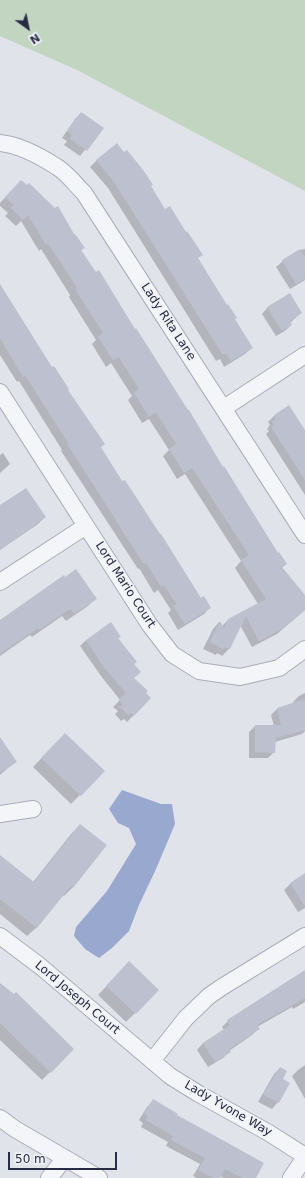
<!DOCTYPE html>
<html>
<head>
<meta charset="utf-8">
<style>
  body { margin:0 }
  #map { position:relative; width:305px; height:1178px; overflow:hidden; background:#e1e3eb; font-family:"DejaVu Sans",sans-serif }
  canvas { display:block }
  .north { position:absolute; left:8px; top:8px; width:40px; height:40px; -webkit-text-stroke:3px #f1f2f8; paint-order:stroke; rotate:147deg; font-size:11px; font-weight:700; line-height:16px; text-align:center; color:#282c44 }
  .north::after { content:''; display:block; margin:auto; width:14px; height:18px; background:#282c44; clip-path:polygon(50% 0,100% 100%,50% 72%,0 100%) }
  .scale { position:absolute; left:8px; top:1152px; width:109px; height:18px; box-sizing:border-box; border:2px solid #282c44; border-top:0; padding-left:5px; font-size:12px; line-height:14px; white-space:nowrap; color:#282c44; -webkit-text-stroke:3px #f1f2f8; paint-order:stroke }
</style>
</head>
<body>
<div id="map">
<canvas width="305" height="1178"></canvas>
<div class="north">N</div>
<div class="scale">50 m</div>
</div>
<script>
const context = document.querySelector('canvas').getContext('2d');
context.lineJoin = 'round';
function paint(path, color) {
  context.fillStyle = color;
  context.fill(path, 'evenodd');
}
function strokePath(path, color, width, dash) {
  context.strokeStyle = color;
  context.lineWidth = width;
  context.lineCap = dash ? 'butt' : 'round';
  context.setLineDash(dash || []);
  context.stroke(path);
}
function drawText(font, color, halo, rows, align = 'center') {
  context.font = font + ' "DejaVu Sans",sans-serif';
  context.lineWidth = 3;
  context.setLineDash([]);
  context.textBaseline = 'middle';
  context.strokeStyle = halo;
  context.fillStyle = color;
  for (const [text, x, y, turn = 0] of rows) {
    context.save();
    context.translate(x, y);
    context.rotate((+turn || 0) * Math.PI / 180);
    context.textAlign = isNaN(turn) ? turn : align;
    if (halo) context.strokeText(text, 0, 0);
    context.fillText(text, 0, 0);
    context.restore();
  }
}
paint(new Path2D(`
  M0,0H305V191L77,70L0,36Z`), '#c2d5c1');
paint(new Path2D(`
  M122,790L161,804H172L175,824L156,869L139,905L129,931L112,948L99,958L85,949L74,936L76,927L107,891L136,844L129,828L118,823L109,809Z`), '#99a8ce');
paint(new Path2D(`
  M82,113L103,128L80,156L64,145L67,141L62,138L75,119Z
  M97,160L197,259L252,348L245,354L224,367L220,359L216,361L108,188L90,167Z
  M14,188L74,236L83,248L81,251L278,554L286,564L282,568L305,596V610L277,634L252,647L240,625L229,649L222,656L217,653L216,655L203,649L213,629L219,622L222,626L229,619L258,604L235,568L241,561L185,474L177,479L163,456L169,450L149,419L142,423L128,400L132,396L111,363L106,367L92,344L96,340L69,297L70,295L41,249L39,251L21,221L16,226L5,216L8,213L0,206V203Z
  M305,249V280L290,289L276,267L283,261L300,250Z
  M0,285L30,334L67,390L100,448L122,482L200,599L210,607L204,614L178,630L168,613L171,610L158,590L154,593L139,568L138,569L61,451L62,450L19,381L17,382L0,355Z
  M268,307L301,313L290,323L291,325L285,331L276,336L262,314Z
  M289,407L305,432V495L266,434L269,431L267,429L270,425L268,422L274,416Z
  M3,453L10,464L0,473V455Z
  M0,507L45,517L38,524L0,550Z
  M95,599L88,606L66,621L62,616L32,637L30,635L0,656V621Z
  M120,637L117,639L133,664V679L150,698L127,722L124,719L121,721L115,714L118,711L113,707L120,700L101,676L80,646L86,640Z
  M305,693V731L302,734L275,742L274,752L268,758H249V732L255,726H274L271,715L277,709L294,704L293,702L299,696Z
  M0,739L15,762L0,775Z
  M56,743L104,771L71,804L33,767Z
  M80,825L73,887L64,896L62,895L36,928L27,936L0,914V856L33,882L71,834Z
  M305,874V908L298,912L284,890L291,883Z
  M121,971L158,990L126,1022L98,995Z
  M305,974V1002L293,1009L292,1007L257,1027L258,1029L252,1035L229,1051V1052L223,1058L208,1067L197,1050L203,1043L224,1030L222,1027L228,1021L283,985Z
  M0,985L73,1049L42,1080L0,1040Z
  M305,1065V1099L292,1076L298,1070Z
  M280,1068L282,1080L289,1084L278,1102L272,1109L258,1102L274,1074Z
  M153,1101L255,1178H224L220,1176L219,1178H197L193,1176L200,1164L166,1146L168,1142L141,1127L143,1123L139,1120L147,1107Z`), '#0003');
paint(new Path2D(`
  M81,112L104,128L87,151L70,139L72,135L67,131Z
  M117,143L124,152L127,150L144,171L153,185L151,186L165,209L170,206L186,232L187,231L203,255L198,258L227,305L228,304L237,318L235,319L253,348L231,361L226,353L223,355L114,182L96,160Z
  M21,180L27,185L29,183L55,208L58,206L74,234H75L85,248L81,250L96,272L99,270L135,329L136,328L188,410H189L223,467L224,466L278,553L279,552L287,564L282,567L305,595V610L285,627L259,641L246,616L230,649L224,647L223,649L210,642L220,621L224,628L228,619L266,599L241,560L249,555L192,468L184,473L169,449L176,444L156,412L149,417L134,393L139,389L119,357L113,360L98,337L103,333L75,289L77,288L48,243L46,245L28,215L23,220L11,208L14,205L5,197Z
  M300,249L305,257V279L296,284L282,260Z
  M0,284L52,367L54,366L69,389L68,390L105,444L101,447L122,481L125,480L160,534H161L201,598L204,596L211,608L185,624L173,606L177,604L164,585L161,587L146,563L144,564L67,444L68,443L25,375L23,377L0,338Z
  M290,293L302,313L290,321L292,325L282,331L267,307Z
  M289,405L305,430V480L271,427L274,425L272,422L276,419L274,415Z
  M26,488L46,517L0,550V505Z
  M76,569L97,599L74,614L70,609L39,630L38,628L0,654V620L64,575L65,577Z
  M111,622L121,637L118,638L137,662L134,664L141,672L134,678L148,691L146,693L151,698L134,716L131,713L128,715L120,707L123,705L119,700L126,693L106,670L86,640Z
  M305,699V730L276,738L275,753L255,752V725H281L277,708Z
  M65,733L105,771L81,796L41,758Z
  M0,737L17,762L0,773Z
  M80,824L107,845L73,888L71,886L37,928L0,899V855L34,882Z
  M305,873V907L290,883Z
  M129,961L159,990L136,1014L106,986Z
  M305,970V998L257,1025L260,1029L229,1049L231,1052L215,1062L203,1043L230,1025L227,1020Z
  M0,983L14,994L16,992L74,1049L51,1073L0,1023Z
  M280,1067L287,1071L283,1079L290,1083L279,1103L263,1095Z
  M153,1099L178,1114L177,1115L264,1163L256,1178H242L225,1169L220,1178H213L198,1170L205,1158L171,1140L173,1136L146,1120L148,1116L144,1114Z`), '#bdc0ce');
const street = new Path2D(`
  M0,143C20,145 40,156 57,167C67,173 75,184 84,193L305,535
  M0,392L149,624L172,654L199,671L240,677L279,668L305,649
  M224,408L305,355
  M0,582L86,526
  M0,814L33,809
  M0,936L40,966L170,1076L199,1094L269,1133L305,1156
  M152,1061L186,1018L209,996L222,987L305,936
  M0,1118L15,1129L99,1178
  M49,1178L65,1158
  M291,1178L305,1157`);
strokePath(street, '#aaacb9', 18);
strokePath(street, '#f4f5f9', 16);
drawText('12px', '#282c44', '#f1f2f8', [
  ["Lady Rita Lane",168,322,57],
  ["Lord Mario Court",125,585,57],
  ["Lord Joseph Court",77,998,40],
  ["Lady Yvone Way",228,1109,30]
]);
</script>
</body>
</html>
